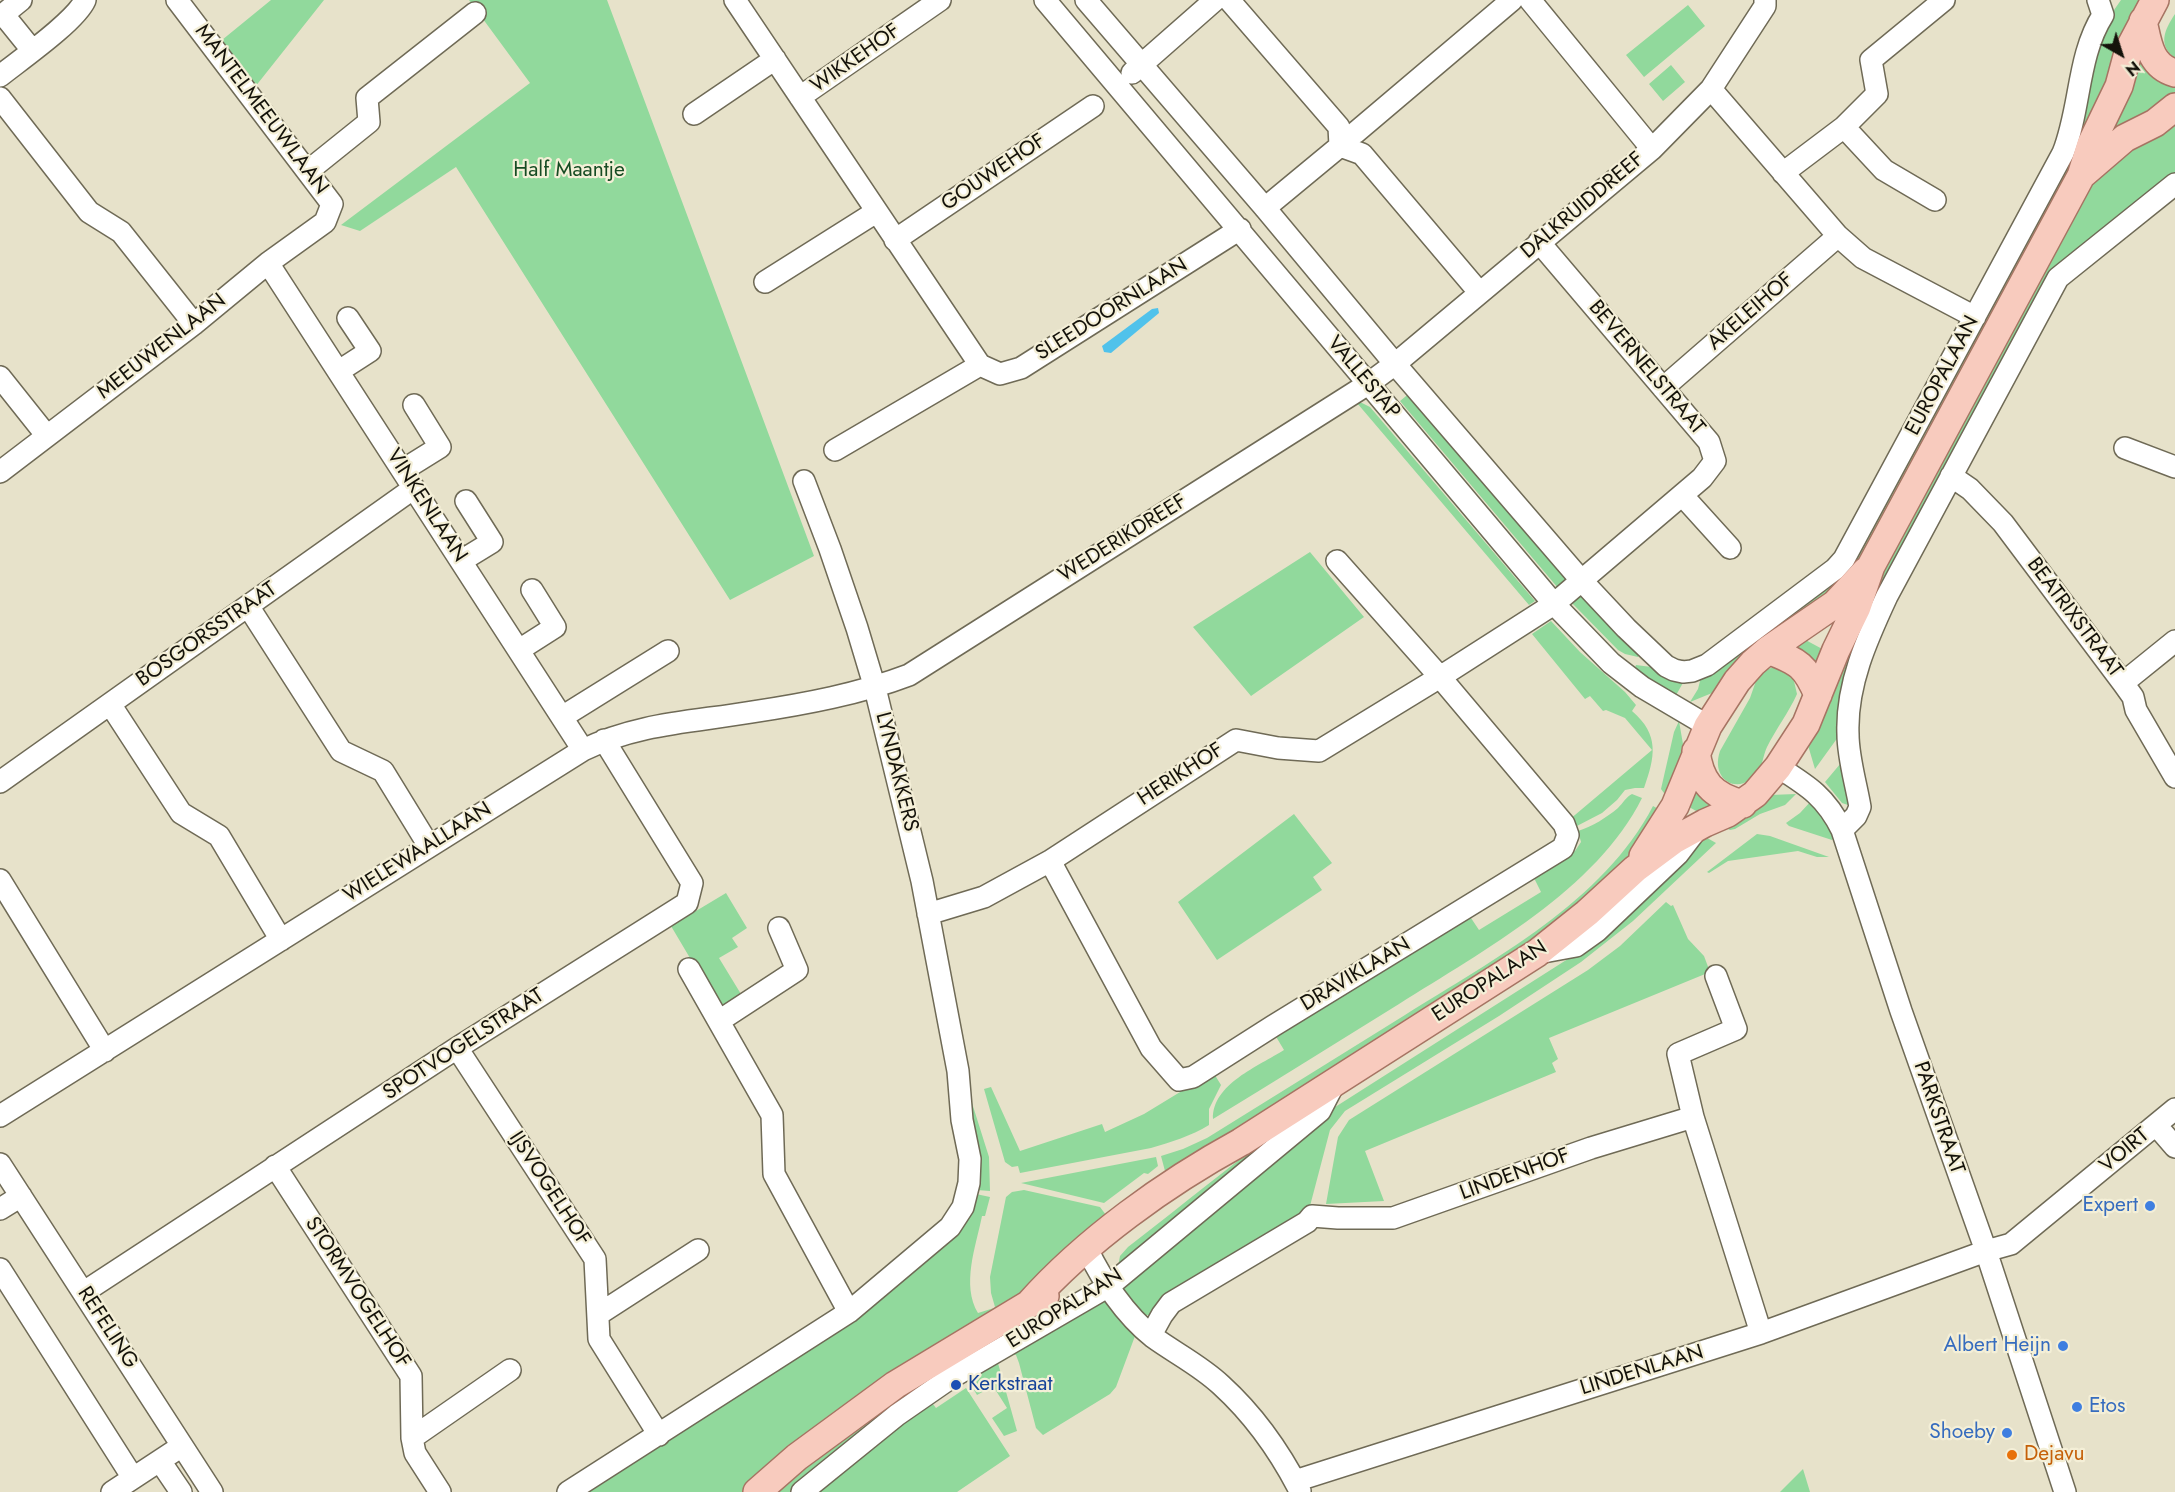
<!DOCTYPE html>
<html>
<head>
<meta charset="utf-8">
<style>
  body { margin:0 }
  #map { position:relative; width:2175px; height:1492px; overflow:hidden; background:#e7e2ca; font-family:Jost,sans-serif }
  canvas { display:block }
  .north { position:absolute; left:2091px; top:24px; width:60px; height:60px; -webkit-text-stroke:4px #f4efd7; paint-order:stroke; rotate:141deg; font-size:16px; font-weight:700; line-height:24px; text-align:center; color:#14120a }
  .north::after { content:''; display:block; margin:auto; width:21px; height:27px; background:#14120a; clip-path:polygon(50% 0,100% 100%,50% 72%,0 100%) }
</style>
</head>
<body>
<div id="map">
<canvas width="2175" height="1492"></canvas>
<div class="north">N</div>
</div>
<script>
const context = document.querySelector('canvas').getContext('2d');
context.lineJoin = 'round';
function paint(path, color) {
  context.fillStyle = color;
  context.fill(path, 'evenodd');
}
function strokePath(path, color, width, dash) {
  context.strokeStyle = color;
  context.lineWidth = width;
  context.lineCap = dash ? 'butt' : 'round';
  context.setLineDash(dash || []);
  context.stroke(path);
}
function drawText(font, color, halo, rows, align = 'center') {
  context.font = font + ' Jost,sans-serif';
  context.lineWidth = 4.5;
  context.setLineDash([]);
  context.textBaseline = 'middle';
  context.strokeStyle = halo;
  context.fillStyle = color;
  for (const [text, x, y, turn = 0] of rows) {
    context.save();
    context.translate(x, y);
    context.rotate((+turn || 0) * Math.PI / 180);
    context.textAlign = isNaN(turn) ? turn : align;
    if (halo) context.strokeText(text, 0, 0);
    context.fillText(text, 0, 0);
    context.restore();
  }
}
paint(new Path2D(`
  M271,0H324L255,87L222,40Z
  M469,0H607L814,556L730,600L456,167L360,231L341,225L530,83Z
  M2121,0H2144L2108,97L1868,554L1803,620L1790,613L1834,578L2070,153L2100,30Z
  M1688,5L1705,26L1644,77L1626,55Z
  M2175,14V58C2157,45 2165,29 2175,14Z
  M2136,50L2175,82V99L2103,150Z
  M1671,65L1685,82L1663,101L1649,84Z
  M2175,115V175L2060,267L1857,649L1846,643L1901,532L2096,175Z
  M1411,392L1570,578L1558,588L1400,401Z
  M1357,403H1362L1370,407L1535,601L1529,605Z
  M1310,552L1364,617L1251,696L1193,627Z
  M1580,590L1640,652L1638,657L1625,654L1618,650L1569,600Z
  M1551,621L1580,652L1625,692L1636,705L1632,711C1660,735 1655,757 1644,788H1635L1625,790L1617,800L1602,813L1575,827L1569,820L1652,750L1625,718L1606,710L1603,711L1590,696L1585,699L1532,634Z
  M1775,623L1785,629L1717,691L1690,702L1698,689L1701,677Z
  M1800,637L1826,651L1814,667L1794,647Z
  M1839,658L1850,665L1841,733L1815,769L1807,742Z
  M1636,665L1659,668L1684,681L1675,697L1634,670Z
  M1774,667H1778L1793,677L1797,694C1789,712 1776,729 1767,747C1764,753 1763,762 1760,768C1744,798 1709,783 1720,751L1750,698L1757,678L1765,670Z
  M1679,721L1684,750L1670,796L1664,793L1661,789L1674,732Z
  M1846,757L1852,804L1848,805L1842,803L1825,782Z
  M1690,780L1718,804L1705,816L1682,803Z
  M1632,794L1642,798C1597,889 1483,951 1399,1004C1337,1042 1276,1081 1213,1119C1212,1084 1259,1066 1284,1050L1275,1035L1469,915L1479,930L1541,892L1533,876L1575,851L1581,842L1578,831C1593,826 1606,818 1618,808C1623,803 1626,797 1632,794Z
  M1796,794L1785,805L1760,814L1735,829L1730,830L1722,826L1770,795Z
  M1812,800L1820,808L1834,837L1832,840L1789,826L1786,823L1800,813Z
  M1653,806L1662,811L1640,847L1571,915L1234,1135L1165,1171L1161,1156L1183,1149L1207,1138C1273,1097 1339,1056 1405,1015C1494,959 1603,902 1653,806Z
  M1294,814L1332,863L1313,877L1322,890L1217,960L1178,902Z
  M1757,834L1770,836L1829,857H1817L1798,851L1728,861L1709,873L1707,872Z
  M1702,835L1716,843L1633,921L1581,962L1499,1016L1345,1111L1330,1130L1310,1206L1307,1212L1151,1315H1144L1138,1310L1121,1286L1332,1109L1571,957Z
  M726,893L747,928L732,938L738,947L719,958L744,999L722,1012L671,926Z
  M1666,902L1671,906L1673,905L1688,939L1704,956L1710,972L1549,1038L1558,1059L1552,1063L1556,1072L1365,1151L1384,1201L1326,1204L1338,1137L1349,1120L1588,970L1620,946Z
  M1213,1072L1221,1085L1209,1109V1125C1191,1136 1171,1142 1151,1148L1020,1173L1018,1166L1012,1167L1005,1162L984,1089L991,1087L1020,1151L1102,1124L1105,1132L1144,1114Z
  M969,1101L972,1103L989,1157L990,1191L977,1190Z
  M1295,1118L1117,1272L1120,1256L1128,1247C1184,1204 1238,1159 1295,1118Z
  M1156,1157L1158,1166L1148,1174L1144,1173L1104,1203L1021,1183Z
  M1024,1190L1100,1207L1106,1215L1041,1279L755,1480L742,1492H584L825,1336L976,1194L990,1197L985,1216H982C976,1246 961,1285 978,1313L994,1308L995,1307L991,1293L990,1277L1006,1197L1012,1192Z
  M1105,1297L1135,1336L1116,1387L1110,1394L1043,1435L1036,1428L1019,1363L1016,1355L1012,1354Z
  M987,1341L794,1492H771L830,1442Z
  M996,1356L1017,1431L1004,1436L992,1418L1007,1408L993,1386L977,1395L971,1385L979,1379L973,1369Z
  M966,1388L1010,1456L957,1492H810L929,1399L936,1408Z
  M1803,1469L1810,1492H1780Z`), '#91d99c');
paint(new Path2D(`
  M1158,308L1159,313L1111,353L1104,352L1102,346L1152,309Z`), '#50c2eb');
const minor = new Path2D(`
  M735,0L980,365
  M1045,0L1554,604L1611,663L1642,687L1708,726
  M1086,0L1265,208L1395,364L1581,580L1626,628L1666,666L1674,670L1683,672L1692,671L1707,665L1835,569L1844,559L2063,153C2081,108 2077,56 2103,15L2098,0
  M1229,0L1339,127L1340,146L1362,154L1479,292
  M1530,0L1652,149
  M3,14L32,50
  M0,17L21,0
  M1132,73L1215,0
  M0,76C20,60 76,21 85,0
  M1711,89L1838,236L1863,258L1975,317
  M800,97L940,0
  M0,98L89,212L121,232L194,324
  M694,114L775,59
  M1844,127L1884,170L1935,200
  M1355,133L1512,0
  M308,171L369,122L367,98L475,13
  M1783,173L1844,127L1877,94L1871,60L1944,0
  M1265,208L1340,146
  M895,240L1093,106
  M268,263L583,750
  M765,282L876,212
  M339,371L370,351L348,318
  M0,377L47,436
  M1663,388L1838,236
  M2125,448L2175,467
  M835,450L980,365L1000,374L1021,368L1240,229
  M403,470L440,447L414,405
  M0,472L194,324L268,263L325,222L332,204L177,0
  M1951,476L1970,489L2003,523L2123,683L2133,697L2136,710L2175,777
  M1682,495L1730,548
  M461,561L492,542L466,501
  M248,606L341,751L383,771L429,846
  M519,650L555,627L532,590
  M2123,683L2175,641
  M110,704L181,813L219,836L281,940
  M562,717L668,651
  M1778,767C1808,786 1826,797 1842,830L1901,1011L1986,1251L2065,1492
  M0,782L414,488
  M1842,830L1856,816L1860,807C1856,783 1848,758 1848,734C1846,685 1867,639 1887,596L2058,278L2175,184
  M1050,861L1151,1048L1179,1080L1193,1077L1273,1026L1563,848L1568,835L1564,824L1440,677L1337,561
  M0,880L105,1051
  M928,914L984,897L1050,861L1236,740L1278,748L1319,751L1440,677L1554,604L1702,478L1715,461L1709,442L1539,242
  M1538,953L1576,946L1597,931L1678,854L1694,833
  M689,969L772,1115L774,1174L849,1312
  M719,1021L797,970L779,928
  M457,1048L595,1259L599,1339L659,1435
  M0,1116L583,750C638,723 693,722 752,712C805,704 859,694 909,675L1368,384L1395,364L1652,149L1711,89L1765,6V0
  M1693,1117L1678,1054L1736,1029L1716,976
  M2156,1125L2175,1147
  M0,1164L212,1492
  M275,1166L411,1376L412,1438L415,1453L440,1492
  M0,1209L21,1196
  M1087,1249C1102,1280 1125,1315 1153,1337C1175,1353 1201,1366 1221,1385C1254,1415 1280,1452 1300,1491
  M0,1269L133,1478
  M84,1292L457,1048L687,903L692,883L604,740
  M599,1314L698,1250
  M1151,1335L1162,1315L1171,1303L1307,1222L1312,1216L1338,1218H1393L1591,1148L1693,1117L1761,1333
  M412,1438L510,1370
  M160,1461L181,1492
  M1295,1481L1761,1333L1986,1251L2011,1244L2175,1109
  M112,1492L182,1446
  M568,1492L849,1312L950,1227L963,1207L969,1183L970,1159L962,1120L958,1071L922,881L875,688L857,628L830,549L804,481
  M802,1492L897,1415L949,1379L1109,1286L1320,1111L1335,1082`);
const major = new Path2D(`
  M2143,21C2148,43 2150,66 2175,73
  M2082,175L2125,138L2155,123L2175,107
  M1768,650C1798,662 1805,664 1818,695
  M1696,751C1700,782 1712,796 1743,804
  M1643,856L1675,806L1708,726L1737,681L1753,663L1768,650L1835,604L1866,571
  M1029,1304C1086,1240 1166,1183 1241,1142L1537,953L1587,913L1635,869L1674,840L1705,823L1728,813L1755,794L1778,767L1806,724L1836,650L1857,607L1871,566L2081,176L2091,144L2119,86L2129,49L2155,0
  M757,1492L797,1457L895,1385L1029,1304L1045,1296`);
strokePath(minor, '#6f6a56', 24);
strokePath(major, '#a67463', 30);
strokePath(minor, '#fff', 21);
strokePath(major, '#f8cbbe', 27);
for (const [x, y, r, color] of [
  [2150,1206,6,"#3f7fe0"],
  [2063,1346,6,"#3f7fe0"],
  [956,1385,6,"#1a4fb4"],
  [2077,1407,6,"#3f7fe0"],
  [2007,1433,6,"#3f7fe0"],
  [2012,1455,6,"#e8710a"]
]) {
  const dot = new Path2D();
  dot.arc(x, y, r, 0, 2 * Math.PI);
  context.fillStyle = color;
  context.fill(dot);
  strokePath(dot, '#f4efd7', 2);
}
drawText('21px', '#14120a', '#f4efd7', [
  ["WIKKEHOF",856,59,-35],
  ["MANTELMEEUWLAAN",261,110,53],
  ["GOUWEHOF",994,173,-34],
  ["DALKRUIDDREEF",1583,206,-40],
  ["SLEEDOORNLAAN",1112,310,-32],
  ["AKELEIHOF",1751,312,-41],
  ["MEEUWENLAAN",162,347,-38],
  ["BEVERNELSTRAAT",1646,368,50],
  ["EUROPALAAN",1943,376,-62],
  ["VALLESTAP",1363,378,50],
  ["VINKENLAAN",426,506,57],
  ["WEDERIKDREEF",1123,539,-32],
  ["BEATRIXSTRAAT",2074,618,53],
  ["BOSGORSSTRAAT",207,635,-35],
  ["LYNDAKKERS",896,772,76],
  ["HERIKHOF",1181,775,-33],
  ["WIELEWAALLAAN",418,853,-32],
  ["DRAVIKLAAN",1356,975,-31],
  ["EUROPALAAN",1490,982,-33],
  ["SPOTVOGELSTRAAT",464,1045,-33],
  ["PARKSTRAAT",1938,1118,71],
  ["VOIRT",2125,1151,-40],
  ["LINDENHOF",1515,1175,-20],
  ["IJSVOGELHOF",549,1189,57],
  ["STORMVOGELHOF",357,1293,57],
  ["EUROPALAAN",1065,1309,-32],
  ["REFELING",107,1328,57],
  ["LINDENLAAN",1642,1371,-17]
]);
drawText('21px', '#164c23', '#f4efd7', [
  ["Half Maantje",569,171]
]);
drawText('21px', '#366cbe', '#f4efd7', [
  ["Expert",2138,1206],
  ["Albert Heijn",2051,1346],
  ["Etos",2089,1407,"left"],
  ["Shoeby",1995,1433]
], 'right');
drawText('21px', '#164399', '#f4efd7', [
  ["Kerkstraat",968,1385]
], 'left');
drawText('21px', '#c56008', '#f4efd7', [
  ["Dejavu",2024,1455]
], 'left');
</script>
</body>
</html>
